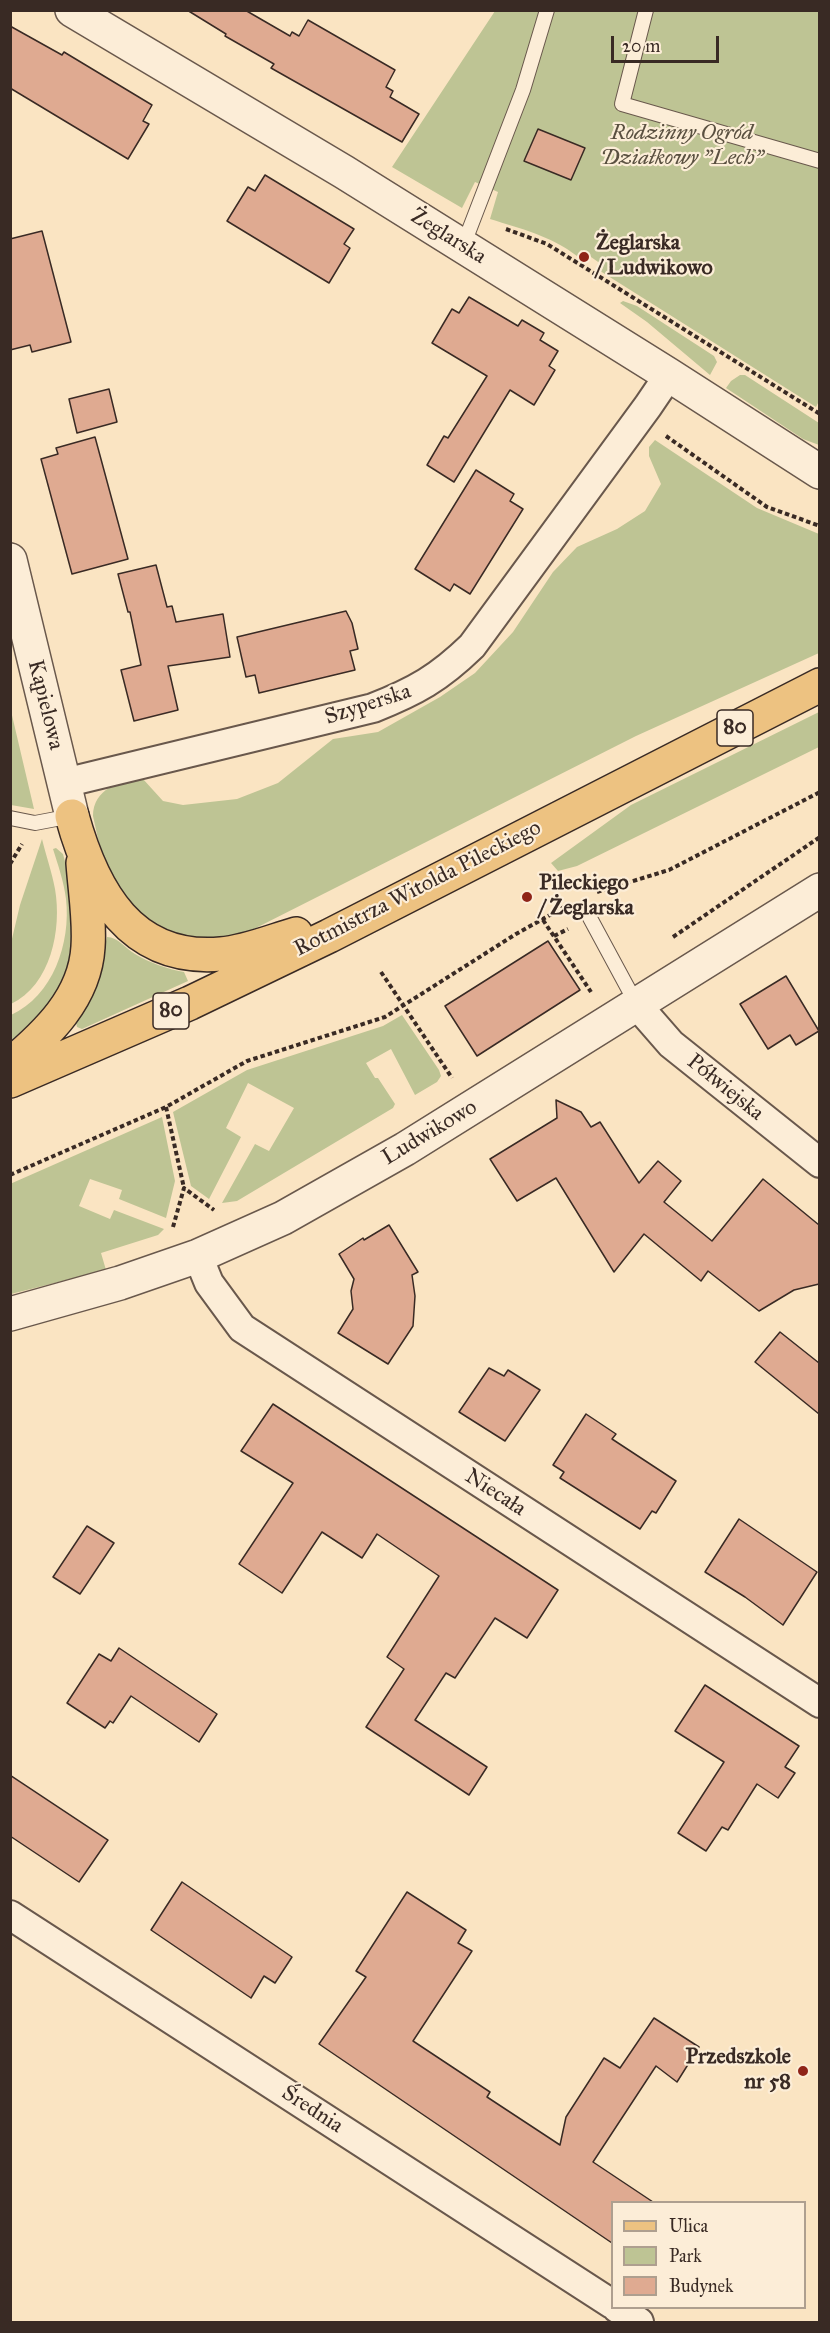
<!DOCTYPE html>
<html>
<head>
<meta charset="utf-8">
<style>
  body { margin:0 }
  #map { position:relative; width:830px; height:2333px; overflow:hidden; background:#fae4c2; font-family:"IM FELL Great Primer",serif }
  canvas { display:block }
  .frame { position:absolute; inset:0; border:12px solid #392a24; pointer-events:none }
  .legend { position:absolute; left:611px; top:2201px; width:195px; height:108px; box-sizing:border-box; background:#fcedd7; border:2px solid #ae9f8f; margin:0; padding:8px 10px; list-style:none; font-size:18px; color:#392a24 }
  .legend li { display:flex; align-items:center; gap:12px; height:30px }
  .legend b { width:30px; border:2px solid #ae9f8f }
  .scale { position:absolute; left:611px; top:36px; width:108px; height:27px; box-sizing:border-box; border:3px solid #392a24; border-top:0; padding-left:8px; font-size:18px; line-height:21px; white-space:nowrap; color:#392a24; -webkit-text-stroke:4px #fcedd7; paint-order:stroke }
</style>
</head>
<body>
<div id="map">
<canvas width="830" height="2333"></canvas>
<div class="frame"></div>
<ul class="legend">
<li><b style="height:8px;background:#edc281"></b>Ulica</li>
<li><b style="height:16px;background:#bec494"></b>Park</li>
<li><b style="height:16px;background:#dfaa91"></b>Budynek</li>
</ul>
<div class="scale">20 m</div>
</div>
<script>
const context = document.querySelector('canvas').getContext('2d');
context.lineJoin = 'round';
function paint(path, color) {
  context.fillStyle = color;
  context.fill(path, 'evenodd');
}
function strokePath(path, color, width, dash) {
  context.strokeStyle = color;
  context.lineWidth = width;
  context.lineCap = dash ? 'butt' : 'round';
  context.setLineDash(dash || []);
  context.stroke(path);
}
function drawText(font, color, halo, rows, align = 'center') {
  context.font = font + ' "IM FELL Great Primer",serif';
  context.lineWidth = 4.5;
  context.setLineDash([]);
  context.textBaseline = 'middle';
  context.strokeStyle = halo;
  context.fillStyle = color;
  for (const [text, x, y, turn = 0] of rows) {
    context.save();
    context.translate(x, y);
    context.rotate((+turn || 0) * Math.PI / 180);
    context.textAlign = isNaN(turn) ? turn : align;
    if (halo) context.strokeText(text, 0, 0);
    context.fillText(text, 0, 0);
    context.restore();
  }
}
paint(new Path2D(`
  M495,11H819V401L816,407L597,269L601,264L581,250L577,256C551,236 522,229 490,219L498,192L475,182L462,208L392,167Z
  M623,301L637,306L714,356L717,362L710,375L647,322L620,303Z
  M740,375H745L819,423V445L803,439L726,388L731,381Z
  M655,440L757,508L819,534V653L636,736L242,935L209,941L156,928L129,907L104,866L93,816C93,789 120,780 143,779L163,801L183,805L237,799L278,783L333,739L378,732L440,697L475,673L513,632L553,572L577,547L617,529L645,511L661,484L649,456V447Z
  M11,711L34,809L11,805Z
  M819,712V747L577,866L558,871L551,863L631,805Z
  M42,839C46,856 52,872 55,889C62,929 51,985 11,1004V943L20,905Z
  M56,848L63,854L76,903L70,968L52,1003L11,1042V1015C53,996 71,943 66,899C64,882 58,865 53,849Z
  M107,937C118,937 126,949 135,954C150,963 167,969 184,972L188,981L82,1029L77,1027L76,1022L98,978Z
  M402,1015L439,1070L441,1076L437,1082L415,1095L391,1049L366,1063L375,1078H378L395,1104L393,1108L237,1201L222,1203L255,1144L269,1151L294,1108L248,1083L226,1128L241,1137L209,1199L191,1186L173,1112L247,1070L383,1026Z
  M162,1117L175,1181L166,1218L119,1199L122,1190L90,1179L79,1206L110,1219L114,1210L164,1229L158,1235L101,1253L106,1270L11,1294L10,1184Z`), '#bec494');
const building = new Path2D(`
  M187,10H245L290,36L292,32L299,36L308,20L395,70L386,87L393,91L390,97L419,114L402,142L271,68L274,64L225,36L226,34Z
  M10,26L62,55L64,52L152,105L143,121L149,124L128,159L10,88Z
  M538,129L585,148L571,180L524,161Z
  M265,175L354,229L344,244L350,248L329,283L227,221L248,187L255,191Z
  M42,231L71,342L32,352L30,345L10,350V239Z
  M469,297L518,326L522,320L544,333L540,340L558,351L549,366L555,370L534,405L510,390L454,482L427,465L444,436L448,438L487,376L432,343L452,309L459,313Z
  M109,389L117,422L77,433L69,399Z
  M95,437L128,559L72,574L41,459L58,454L56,448Z
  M476,470L514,494L510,501L523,509L470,594L454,584L450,591L415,569Z
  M156,565L167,607L172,606L176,622L223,614L230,657L168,666L178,710L134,721L121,670L141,665L130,612H128L118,574Z
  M346,611L352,623L358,649L350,651L355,670L259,693L255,675L246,677L237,637Z
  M548,941L580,990L477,1056L445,1006Z
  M786,976L819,1031L796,1045L790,1035L768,1049L740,1004Z
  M556,1100L581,1112L591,1127L600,1122L639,1183L658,1161L681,1181L664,1202L712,1241L763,1179L819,1225V1284L794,1290L759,1311L708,1271L701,1281L644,1234L614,1272L556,1178L517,1201L490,1159L557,1118Z
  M389,1225L418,1272L412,1275L415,1296L413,1326L388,1364L338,1333L353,1309L351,1291L354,1279L339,1254L363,1238L364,1240Z
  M780,1332L819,1363V1414L755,1362Z
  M489,1368L504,1376L508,1370L540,1390L505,1441L459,1412Z
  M273,1404L558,1590L527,1638L495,1618L455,1678L446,1673L415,1720L487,1767L469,1795L366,1727L404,1669L387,1657L439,1576L377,1534L362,1558L322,1532L282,1593L239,1564L293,1483L241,1451Z
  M586,1414L616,1434L612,1439L676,1481L656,1513L652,1511L640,1529L560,1478L564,1472L553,1465Z
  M739,1519L817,1572L783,1625L745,1597L705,1572Z
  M87,1526L114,1543L80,1594L53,1577Z
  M119,1648L217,1714L199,1742L131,1696L113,1723L110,1721L105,1728L67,1703L99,1654L111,1661Z
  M705,1685L799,1746L785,1767L795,1773L778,1798L757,1784L728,1830L722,1827L706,1851L678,1833L724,1762L675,1731Z
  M10,1775L108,1840L79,1882L10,1836Z
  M182,1882L292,1957L275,1983L264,1976L251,1998L151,1930Z
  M407,1892L466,1930L458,1943L472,1951L413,2041L490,2092L487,2097L560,2145L566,2117L604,2058L620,2068L654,2018L699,2047L677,2082L656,2066L593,2162L653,2202H612V2243L319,2044L366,1977L356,1971Z`);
paint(building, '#dfaa91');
strokePath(building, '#392a24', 1.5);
const service = new Path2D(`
  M646,10L622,104L820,161
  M463,246L523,90L547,10
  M10,818L35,823L72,816
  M590,918L637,1005`);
const minor = new Path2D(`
  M64,783L373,708C416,691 439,678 472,646L648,406L669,375
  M637,1005L671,1044L820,1163
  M198,1256L209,1283L242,1328L820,1703
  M10,1915L612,2304
  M617,2308L639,2322`);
const tertiary = new Path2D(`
  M72,10L344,172L669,375L820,472
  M10,560L72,816
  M10,1314L120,1283L198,1256L283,1218L405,1149L820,890`);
const primary = new Path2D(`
  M72,816C93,892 131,962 221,954C246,952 272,941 296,934
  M10,1065C47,1034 85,998 88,947C90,920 85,891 83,863
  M10,1081L190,1003L329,936L820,685`);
strokePath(service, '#69584c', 16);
strokePath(minor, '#69584c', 32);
strokePath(tertiary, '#69584c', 36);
strokePath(primary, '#392a24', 36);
strokePath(new Path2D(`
  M506,229L547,244L820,414
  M666,436L767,507L820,526
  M10,864L22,844
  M597,892L669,870L820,792
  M543,920L591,992
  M554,936L568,929
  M673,937L820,837
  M381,972L452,1078
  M166,1107L184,1188
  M10,1175L166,1107L247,1061L385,1017L516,934L568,905
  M173,1227L184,1188L214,1210`), '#392a24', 4, [4.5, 3]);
strokePath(service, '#fcedd7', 14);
strokePath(minor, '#fcedd7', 28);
strokePath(tertiary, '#fcedd7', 33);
strokePath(primary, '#edc281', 33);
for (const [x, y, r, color] of [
  [584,257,6,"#8f2418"],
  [527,897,6,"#8f2418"],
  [803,2071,6,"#8f2418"]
]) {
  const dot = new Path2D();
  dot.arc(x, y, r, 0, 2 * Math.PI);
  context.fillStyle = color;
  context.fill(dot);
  strokePath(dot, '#fcedd7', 2);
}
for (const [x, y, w] of [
  [735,728,36],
  [171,1011,36]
]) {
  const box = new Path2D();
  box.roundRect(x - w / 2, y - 18, w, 36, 4.5);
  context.fillStyle = '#fcedd7';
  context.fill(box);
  strokePath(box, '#392a24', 1.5);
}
drawText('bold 21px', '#392a24', null, [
  ["80",735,728],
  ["80",171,1011]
]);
drawText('italic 22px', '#5a5040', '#fcedd7', [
  ["Rodzinny Ogród",682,134],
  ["Działkowy \"Lech\"",682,159]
]);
drawText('22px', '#392a24', '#fcedd7', [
  ["Żeglarska",448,237,32],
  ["Kąpielowa",45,705,76],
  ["Szyperska",368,705,-18],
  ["Rotmistrza Witolda Pileckiego",418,889,-27],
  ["Półwiejska",725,1088,39],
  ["Ludwikowo",430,1133,-31],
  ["Niecała",495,1493,33],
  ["Średnia",312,2110,33]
]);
drawText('bold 22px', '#392a24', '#fcedd7', [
  ["Żeglarska",596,244],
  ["/ Ludwikowo",596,269],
  ["Pileckiego",539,884],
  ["/ Żeglarska",539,909],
  ["Przedszkole",791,2058,"right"],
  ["nr 58",791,2083,"right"]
], 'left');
</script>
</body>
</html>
